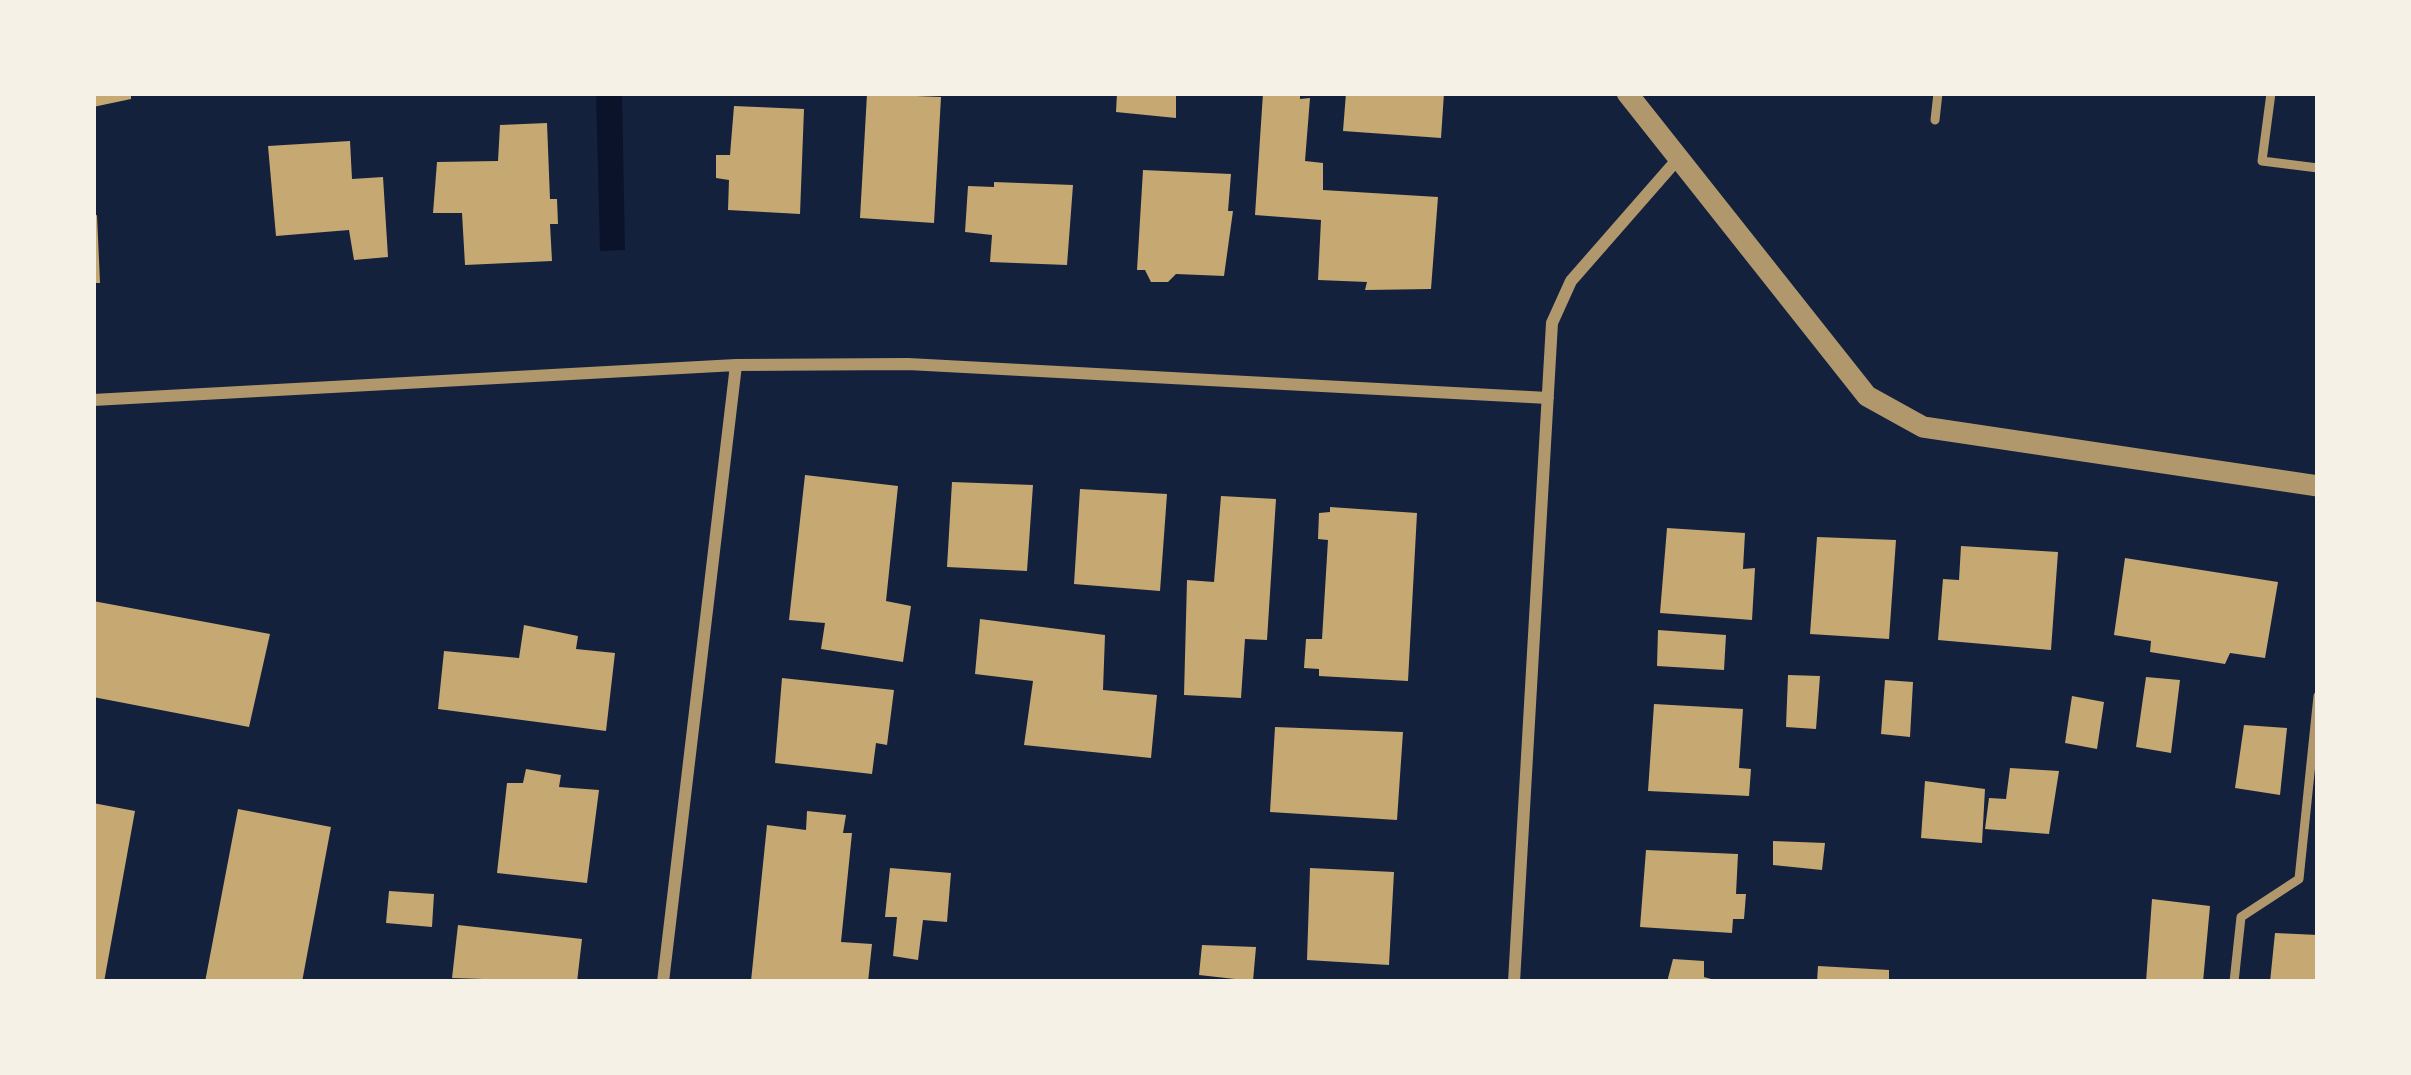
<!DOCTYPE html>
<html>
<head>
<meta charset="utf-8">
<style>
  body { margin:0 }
  #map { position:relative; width:2411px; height:1075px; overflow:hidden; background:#14213d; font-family:"Public Sans",sans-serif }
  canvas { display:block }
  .frame { position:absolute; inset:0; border:96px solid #f6f1e7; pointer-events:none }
</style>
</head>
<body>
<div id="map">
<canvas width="2411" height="1075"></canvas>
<div class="frame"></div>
</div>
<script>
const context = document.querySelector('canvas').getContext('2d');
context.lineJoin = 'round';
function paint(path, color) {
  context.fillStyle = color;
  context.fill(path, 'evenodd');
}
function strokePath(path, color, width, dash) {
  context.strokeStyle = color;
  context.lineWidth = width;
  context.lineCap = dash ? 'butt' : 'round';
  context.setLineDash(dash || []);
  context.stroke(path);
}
paint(new Path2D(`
  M596,93H622L625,250L600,251Z`), '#0b132b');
paint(new Path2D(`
  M93,93H131V99L93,107Z
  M1117,93H1176V118L1116,112Z
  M1263,93H1300V99L1310,98L1305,161L1323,163V190L1438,197L1431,289L1365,290L1367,282L1318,280L1321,220L1255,215Z
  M1346,93H1444L1441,138L1343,131Z
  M867,94L941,97L934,223L860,218Z
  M734,106L804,109L800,214L728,210L729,180L716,178V155H730Z
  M547,123L550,199H557L558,224H550L552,261L465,265L462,213H433L437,162L498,161L500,125Z
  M350,141L352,179L383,177L388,257L354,260L349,230L276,236L268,146Z
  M1143,170L1231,174L1228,211H1233L1224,276L1176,274L1168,282H1151L1145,270H1137Z
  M994,182L1073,185L1067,265L990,262L992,235L965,232L968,186L994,187Z
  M97,215L100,283H93V216Z
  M805,475L898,486L886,601L911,606L903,662L821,649L825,623L789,620Z
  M952,482L1033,485L1027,571L947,567Z
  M1080,489L1167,494L1160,591L1074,584Z
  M1221,496L1276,499L1267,640L1245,639L1241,698L1184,695L1187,580L1214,582Z
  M1330,507L1417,513L1408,681L1319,676V669L1304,668L1306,639H1322L1328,540L1318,539L1319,513L1330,512Z
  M1667,528L1745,533L1743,569L1755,568L1752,620L1660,613Z
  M1817,537L1896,540L1889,639L1810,634Z
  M1961,546L2058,552L2051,650L1938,640L1943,579L1959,580Z
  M2125,558L2278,582L2265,658L2230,653L2225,664L2150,652L2151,641L2114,635Z
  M93,601L270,634L249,727L93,697Z
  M980,619L1105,635L1103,690L1157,695L1151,758L1024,745L1033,681L975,674Z
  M524,625L578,636L576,649L615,653L606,731L438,709L444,651L519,658Z
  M1658,630L1726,635L1724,670L1657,666Z
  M1788,675L1820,676L1816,729L1786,727Z
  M2146,677L2180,680L2171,753L2136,747Z
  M782,678L894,690L887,745L876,743L872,774L775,763Z
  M1885,680L1913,682L1910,737L1881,734Z
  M2072,696L2104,702L2097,749L2065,743Z
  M1654,704L1743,709L1739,768L1751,769L1749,796L1648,791Z
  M2244,725L2287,728L2280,795L2235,788Z
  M1275,727L1403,732L1397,820L1270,812Z
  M2010,768L2059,771L2049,834L1985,829L1989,798L2006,799Z
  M526,769L561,775L559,787L599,790L587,883L497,873L507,783H523Z
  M1925,781L1985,789L1982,843L1921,838Z
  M93,803L135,811L104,982H93Z
  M238,809L331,827L302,982H205Z
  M807,811L846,815L843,833H852L841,942L872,944L868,982L751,981L767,825L806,830Z
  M1773,841L1825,843L1822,870L1773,865Z
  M1646,850L1738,854L1736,894H1746L1744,919H1733L1732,933L1640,927Z
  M890,868L951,873L947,922L923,920L918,960L893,956L897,917H885Z
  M1310,868L1394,872L1389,965L1307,960Z
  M389,891L434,894L432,927L386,923Z
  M2152,899L2210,906L2203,982H2146Z
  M458,925L582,939L577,982L452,978Z
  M2275,933L2318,935V982H2270Z
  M1202,945L1256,947L1253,981L1199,975Z
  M1673,959L1704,961V977L1722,982H1667Z
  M1818,966L1889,970V982H1817Z`), '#c6a872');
strokePath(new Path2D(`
  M2271,93L2262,161L2318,168
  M1935,120L1938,93
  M2234,982L2241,917L2299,879L2318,696`), '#b1986c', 9);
strokePath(new Path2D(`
  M93,400L736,365L908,364L1548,398
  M663,982L736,365
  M1514,982L1552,323L1571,281L1676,161`), '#b1986c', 12);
strokePath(new Path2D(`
  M1627,93L1867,396L1923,427L2318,486`), '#b1986c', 21);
</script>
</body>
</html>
